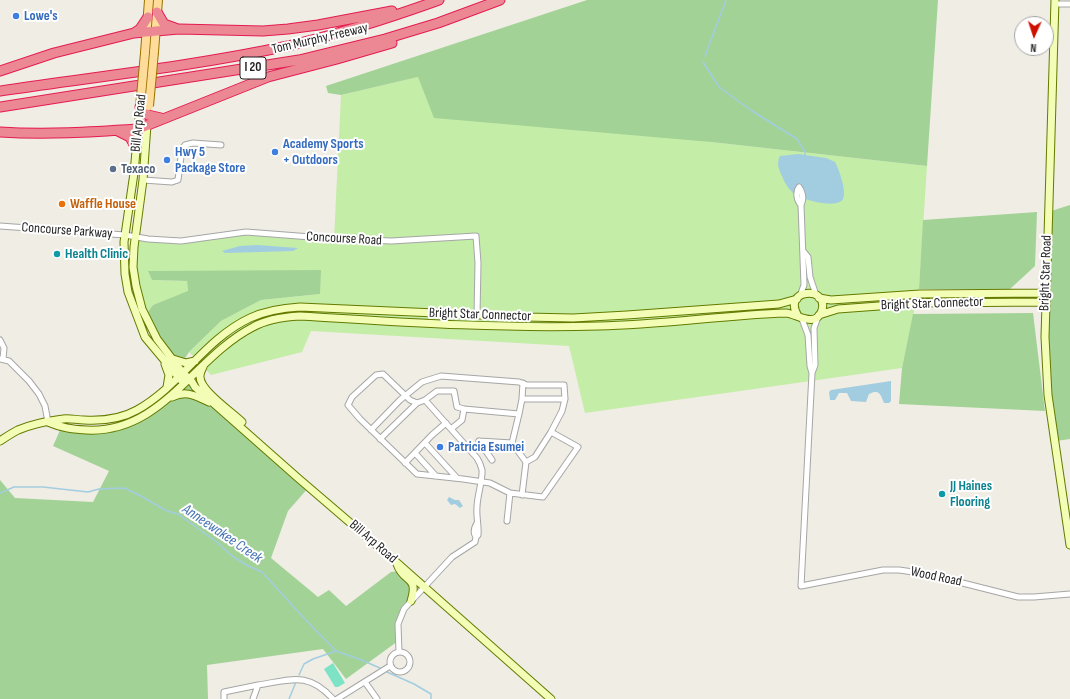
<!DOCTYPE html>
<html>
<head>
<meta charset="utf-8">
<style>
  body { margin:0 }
  #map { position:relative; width:1070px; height:699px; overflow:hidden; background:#f0ede4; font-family:"Sofia Sans Condensed",sans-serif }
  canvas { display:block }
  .north { position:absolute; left:1014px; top:16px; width:40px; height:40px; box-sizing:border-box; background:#fff; border:1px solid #a5a5a5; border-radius:50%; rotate:183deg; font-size:11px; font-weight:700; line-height:16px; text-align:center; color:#1f1f1f }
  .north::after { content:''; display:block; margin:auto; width:14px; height:18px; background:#cd1000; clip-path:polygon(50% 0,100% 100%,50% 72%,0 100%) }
</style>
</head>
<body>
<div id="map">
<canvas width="1070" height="699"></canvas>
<div class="north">N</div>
</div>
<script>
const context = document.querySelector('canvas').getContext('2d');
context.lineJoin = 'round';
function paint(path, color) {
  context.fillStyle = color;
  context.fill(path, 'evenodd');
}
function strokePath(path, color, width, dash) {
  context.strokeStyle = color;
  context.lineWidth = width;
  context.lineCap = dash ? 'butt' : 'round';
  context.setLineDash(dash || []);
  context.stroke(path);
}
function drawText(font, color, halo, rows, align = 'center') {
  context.font = font + ' "Sofia Sans Condensed",sans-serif';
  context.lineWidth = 4;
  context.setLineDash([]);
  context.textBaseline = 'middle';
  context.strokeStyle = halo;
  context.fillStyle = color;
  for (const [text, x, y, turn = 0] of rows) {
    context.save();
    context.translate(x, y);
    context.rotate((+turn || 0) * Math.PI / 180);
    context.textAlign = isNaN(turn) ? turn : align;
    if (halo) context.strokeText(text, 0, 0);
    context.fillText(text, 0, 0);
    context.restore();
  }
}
paint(new Path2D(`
  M418,77L711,142L927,166L919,289L902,368L585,413L569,346L311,331L302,352L211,375L189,352L221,321L261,300L320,294L149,271L152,280L187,281L188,292L153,305L142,320L128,267L132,238L181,241L246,232L334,239L341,95Z`), '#c4eda8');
paint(new Path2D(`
  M587,0H938L927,166L711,142L434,118L418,77L341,95L328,93L326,86Z
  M1070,205V439L1056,441L1047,367L1048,212Z
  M1037,212L1035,266L1010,289H919L923,220Z
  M321,270L320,294L261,300L221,321L189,352L177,371L142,320L153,305L188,291L187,281L152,280L148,271Z
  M1033,313L1045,411L899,404L902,368L913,314Z
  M185,383L195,387L309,487L288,511L271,558L318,597L329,590L346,606L391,572L400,571L415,590L398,624V641L346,679L323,649L207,665L208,699H0V480L15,498L93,502L109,471L53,446L61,428L94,430L140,419Z`), '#a3d297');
paint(new Path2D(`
  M333,663L345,683L338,687H335L324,669Z`), '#7ee3c4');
paint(new Path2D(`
  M798,154L826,158L835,162C839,169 847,192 843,199C837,210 798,199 792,192C788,188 784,182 782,176C779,170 776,163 780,156Z
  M257,245L298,248L293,251L225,253L222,251L240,246Z
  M891,381V401L889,403H884C881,396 880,388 869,394L866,402L851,401L847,393H839L835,400H830L829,392L831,390Z
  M449,497L455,500H459L463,506L460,508L455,504L451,505L447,500Z`), '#a2cde0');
strokePath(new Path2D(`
  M705,56L726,0
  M703,62L719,87L752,111L797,139L805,152V156
  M0,493L14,487H43L88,492L99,489L124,488L139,495L167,511L178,514L218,543L232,556L248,566L262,572L302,616L336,651L359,659L380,668
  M387,672L414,684L431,694V699
  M299,675L304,664L313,659L336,651
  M289,699L296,682`), '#a2cde0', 1.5);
const street = new Path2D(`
  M1055,4H1070
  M143,180L172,182L178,180L182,149L185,145L193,143L221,145
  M0,226L125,235L148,239L181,241L246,232L324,238L391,241L476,236L478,263L477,315
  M804,252L808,257L810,277L816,295
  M800,296L804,285L801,205C804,199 803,193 799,187C795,192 797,201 801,205
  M802,319L808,335L810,366L812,373L815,365L814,328L818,317
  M0,340L4,348L3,359
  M0,359L9,361L29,381L39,394L45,406L48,422
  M812,373L801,586L883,570H899L927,574L1018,597H1034L1070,594
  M522,399L523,383
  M425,400L437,391H454L457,407L464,409
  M371,430L400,400L422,382L441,376L519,382L527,385H564L565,399
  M380,439L417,403
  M479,441L512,443L526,462L522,495
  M479,441L492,460
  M425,443L457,478
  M512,443L519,414
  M415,453L436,476
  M526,462L535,457L551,432
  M405,463L432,435L446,423
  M507,521L510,493
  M476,537C473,533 474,528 477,523
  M399,652L398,624L404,609L452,557L475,542L476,537L478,535C479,526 476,517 477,507C477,497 483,479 482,470C481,466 479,461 477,458L425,400L417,403L410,400L383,374L376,375L352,397L348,405L360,419L417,474L463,479L490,483L510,493L543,497L578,447L551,432L562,411L565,399H522L519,414L464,409L462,420L451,429
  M390 662a10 10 0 1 1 20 0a10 10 0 1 1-20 0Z
  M365,682L377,699
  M224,699V692L258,685
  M253,699L258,685C291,680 308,671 333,699
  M337,699L390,666`);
const secondary = new Path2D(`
  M1055,0L1045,337L1048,395L1070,545
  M140,107L134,173L124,242L125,274L128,292L145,337L181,380
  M147,125L143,180L134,247L133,267L136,286L142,309L157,339L182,372L192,382L195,387L298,478L396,562L551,699
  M819,298L831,300L920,294L1046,293
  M819,315L838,309L920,303L1045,302
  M173,359L186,363L195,361
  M165,364L169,375L167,387
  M203,367C202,369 200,373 200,376C199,390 232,412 242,422
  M172,397C187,390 195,396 209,402
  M48,422C62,428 71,429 86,430C162,434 193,358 253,327C267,319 284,317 300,316C399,322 500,329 599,326C662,325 724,315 786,313C797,314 816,329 822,310C829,285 781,289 798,316
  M0,441C6,437 12,433 18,430C32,424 48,421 63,419C69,418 77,420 84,420C102,421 121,419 137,410C180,386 205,339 250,318C265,311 283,308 300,307L526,317L573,318L627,315L779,304L797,299
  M397,564C404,584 419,575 411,601`);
const primary = new Path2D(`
  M154,52L158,0
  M145,53L149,0`);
const highway = new Path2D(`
  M157,12L164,24L175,28
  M134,33L140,29L148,17
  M0,71L54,53L134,33L179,29L263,31L288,29L318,25L392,11
  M0,91C96,77 193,66 288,46C339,34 389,18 439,0
  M0,107L299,60L385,39L438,23L500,0
  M140,107L148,115L161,118
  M118,131L130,137L136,148
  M0,132C46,135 92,132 138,129L268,77L337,59L392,43`);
strokePath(street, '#a6a6a6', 7);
strokePath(secondary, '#647b00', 9);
strokePath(primary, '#997300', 10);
strokePath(highway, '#e41b50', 11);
strokePath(street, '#fff', 5);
strokePath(secondary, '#f3fdb6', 7);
strokePath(primary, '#ffdc9a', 8);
strokePath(highway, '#eb8893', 9);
const primaryBridge = new Path2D(`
  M149,106L154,52
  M140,107L145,53`);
strokePath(primaryBridge, '#997300', 10, []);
strokePath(primaryBridge, '#ffdc9a', 8);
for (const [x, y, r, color] of [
  [16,16,4,"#3f7fe0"],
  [275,152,4,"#3f7fe0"],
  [167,160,4,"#3f7fe0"],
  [113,169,4,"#5c6f8a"],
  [62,204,4,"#e8710a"],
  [57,254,4,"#0f9aa8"],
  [440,447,4,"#3f7fe0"],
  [942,494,4,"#0f9aa8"]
]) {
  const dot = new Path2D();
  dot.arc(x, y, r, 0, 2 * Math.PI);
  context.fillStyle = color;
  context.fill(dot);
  strokePath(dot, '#fff', 1.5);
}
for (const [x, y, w] of [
  [253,68,26]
]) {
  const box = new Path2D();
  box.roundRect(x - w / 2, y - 11, w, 22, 3);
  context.fillStyle = '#fff';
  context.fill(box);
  strokePath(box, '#1f1f1f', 1);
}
drawText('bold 13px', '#1f1f1f', null, [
  ["I 20",253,68]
]);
drawText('bold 14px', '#366cbe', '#fff', [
  ["Lowe's",24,16],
  ["Academy Sports",283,144],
  ["+ Outdoors",283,160],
  ["Hwy 5",175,152],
  ["Package Store",175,168],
  ["Patricia Esumei",448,447]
], 'left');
drawText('14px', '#1f1f1f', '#fff', [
  ["Tom Murphy Freeway",320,39,-13],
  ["Bill Arp Road",139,123,-84],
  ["Concourse Parkway",67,231,4],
  ["Concourse Road",344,239,3],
  ["Bright Star Road",1046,273,-88],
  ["Bright Star Connector",932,304,-2],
  ["Bright Star Connector",480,315,2],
  ["Bill Arp Road",373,542,41],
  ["Wood Road",936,577,12]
]);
drawText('bold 14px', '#4e5e75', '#fff', [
  ["Texaco",121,169]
], 'left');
drawText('bold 14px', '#c56008', '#fff', [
  ["Waffle House",70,204]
], 'left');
drawText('bold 14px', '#0d838f', '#fff', [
  ["Health Clinic",65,254],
  ["JJ Haines",950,486],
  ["Flooring",950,502]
], 'left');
drawText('italic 15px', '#4674b4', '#fff', [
  ["Anneewakee Creek",222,534,34]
]);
</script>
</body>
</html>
